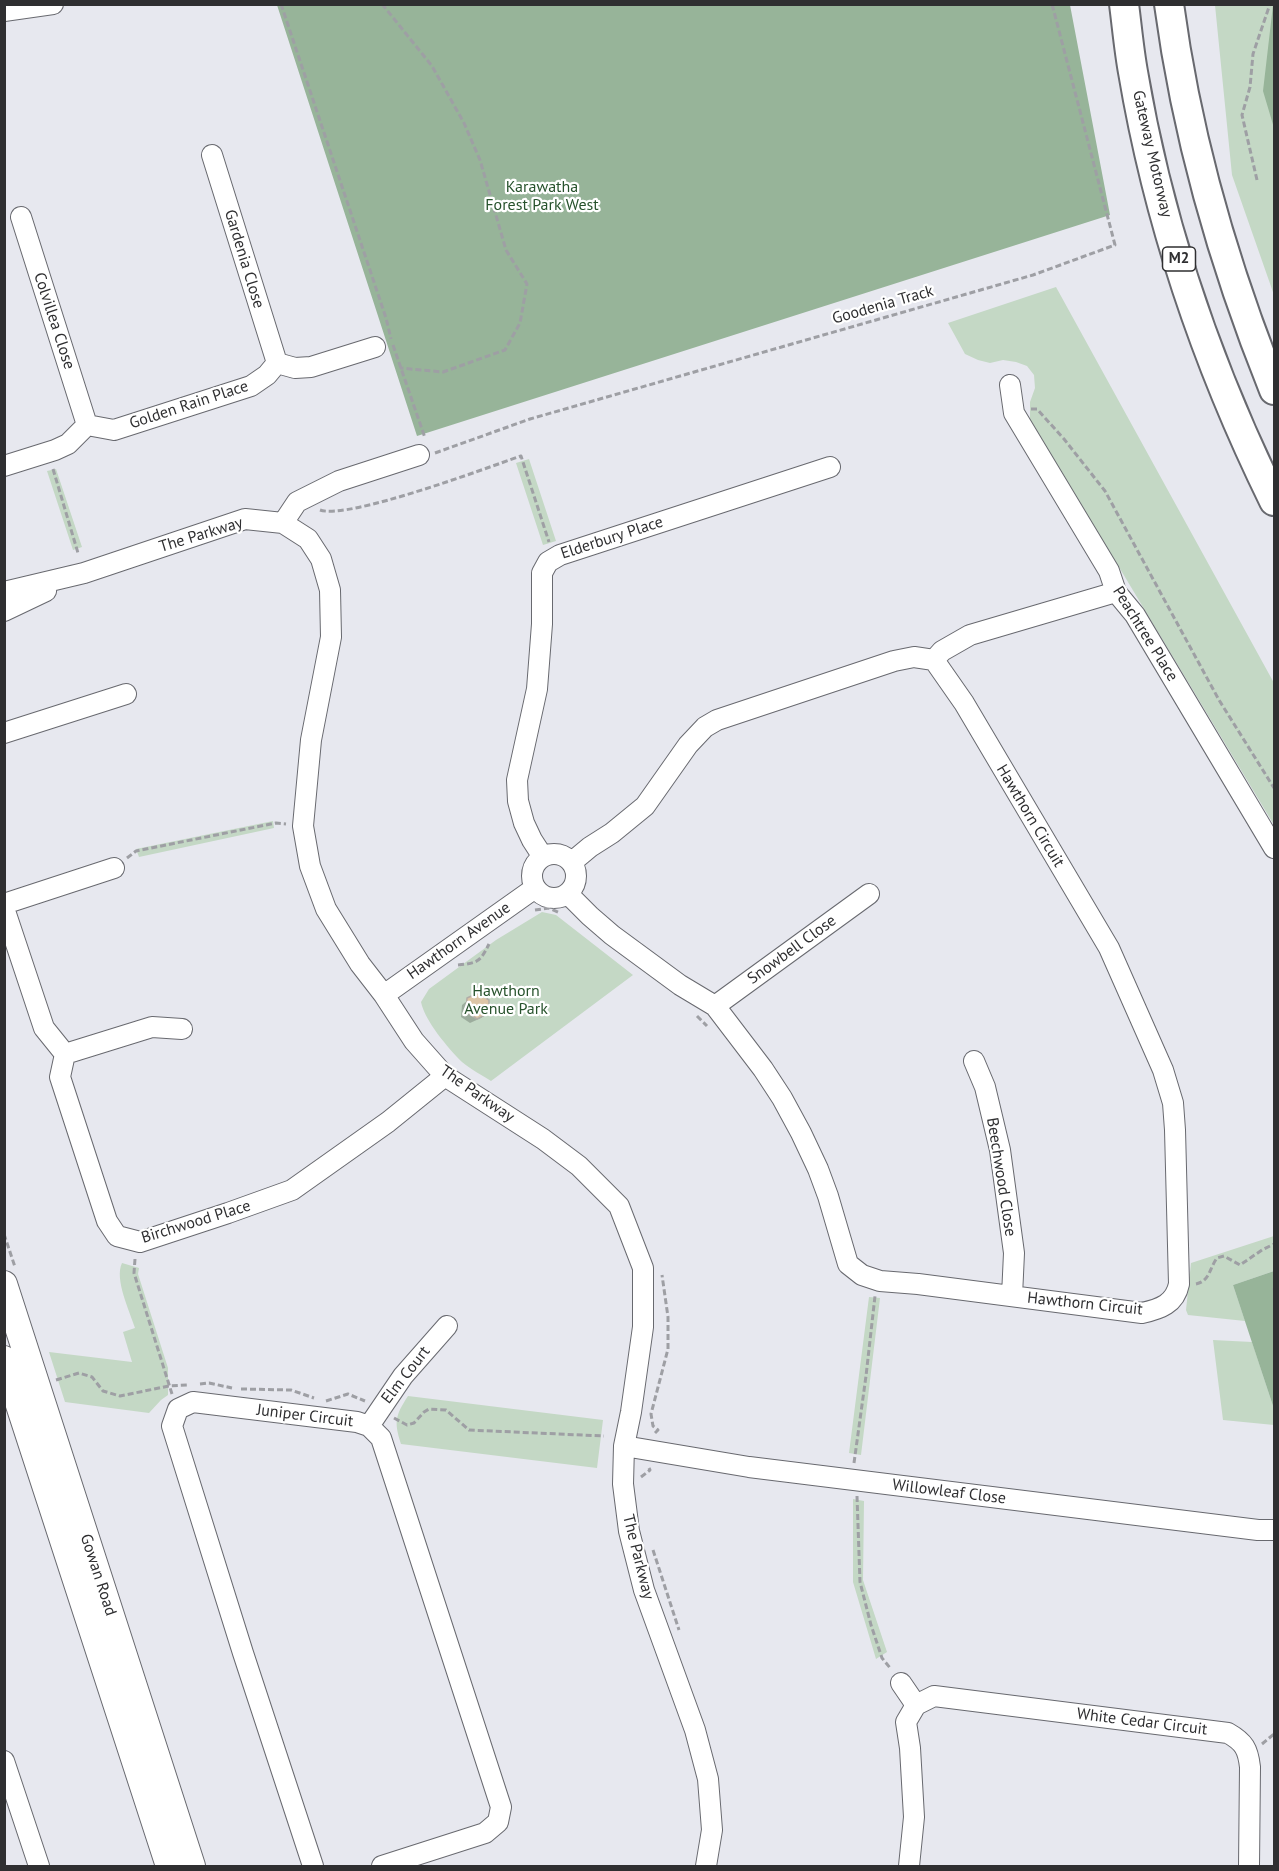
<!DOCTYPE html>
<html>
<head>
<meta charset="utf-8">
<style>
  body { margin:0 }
  #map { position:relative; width:1279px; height:1871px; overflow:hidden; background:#e7e8ef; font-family:"PT Sans",sans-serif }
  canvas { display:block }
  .frame { position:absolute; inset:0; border:6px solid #2f2f31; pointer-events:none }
</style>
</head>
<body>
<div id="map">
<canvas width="1279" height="1871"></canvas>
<div class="frame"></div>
</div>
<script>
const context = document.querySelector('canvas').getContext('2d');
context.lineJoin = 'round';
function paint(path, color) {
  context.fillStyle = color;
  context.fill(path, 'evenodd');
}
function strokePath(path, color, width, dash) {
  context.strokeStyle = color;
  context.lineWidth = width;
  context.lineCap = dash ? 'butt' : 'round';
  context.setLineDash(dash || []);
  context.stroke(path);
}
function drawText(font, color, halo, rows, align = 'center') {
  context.font = font + ' "PT Sans",sans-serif';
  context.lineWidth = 4.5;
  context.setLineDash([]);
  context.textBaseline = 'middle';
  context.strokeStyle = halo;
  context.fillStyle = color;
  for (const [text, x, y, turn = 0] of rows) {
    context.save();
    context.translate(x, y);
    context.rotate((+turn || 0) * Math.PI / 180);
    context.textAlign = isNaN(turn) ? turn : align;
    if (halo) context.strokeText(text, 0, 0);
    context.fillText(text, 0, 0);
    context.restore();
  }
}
paint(new Path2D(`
  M1215,5H1274V295L1232,175Z
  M1056,287L1274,683V825L1030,419V402L1035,388L1034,375L1027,366L1016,362L1003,360L990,363L978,360L965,354L948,323Z
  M529,459L556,541L543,545L516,463Z
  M56,469L82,547L73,550L47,471Z
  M273,821L274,828L139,857L136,849Z
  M542,912L556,915L633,975L491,1081C482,1075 470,1069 462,1062C448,1048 425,1021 421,1002L429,989L496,940Z
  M1274,1236V1271L1233,1285L1245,1321L1188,1315L1186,1310L1191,1263Z
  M122,1263L139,1268L138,1274L168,1368V1395L161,1400L149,1413L65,1402L49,1352L132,1362L123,1332L135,1328C130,1312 114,1279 122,1263Z
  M869,1297L880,1298L861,1455L849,1453Z
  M1213,1340L1252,1342L1274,1409V1425L1223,1420Z
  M408,1396L603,1420L597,1468L401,1444C394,1422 395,1416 408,1396Z
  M853,1499L864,1501L863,1580L887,1652L876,1659L853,1582Z`), '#c4d8c5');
paint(new Path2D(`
  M277,5H1070L1110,215L417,436Z
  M1273,5H1274V128L1263,91Z
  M1274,1271V1409L1233,1285Z`), '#97b499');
paint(new Path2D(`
  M468,1000L487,1013L481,1018L470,1023L461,1017L462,1005Z`), '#0003');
const building = new Path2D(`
  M478,993L489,1000V1013L477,1019L466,1012L467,998Z`);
paint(building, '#ddc5a6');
strokePath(building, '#b2ada7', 1.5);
const minor = new Path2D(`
  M4,11L53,4
  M212,155L277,363
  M21,217L87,425
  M1010,385L1014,413L1109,571L1116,592L1135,615L1274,848
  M4,466L55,450L68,444L87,425L114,430L251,386L267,375L277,363L295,368L311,367L375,347
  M283,523L297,502L339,481L419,455
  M4,592L84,573L245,519L283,523L308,539L321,559L330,590L331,637L311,740L303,826L310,866L326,909L360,964L384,995L414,1041L445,1076L543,1139L579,1166L619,1206L643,1268V1327L631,1412L624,1446L623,1484L629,1531L644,1590L695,1730L708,1779L712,1830L706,1866
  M4,611L46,591
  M4,733L126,694
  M532 876a22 22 0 1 1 44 0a22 22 0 1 1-44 0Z
  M543,857L532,840L524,823L518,801L517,780L537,689L542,624V573L548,562L560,555L830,467
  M572,862L590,847L612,833L645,806L688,745L705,727L717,720L894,661L914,657L934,660L942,651L970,635L1116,592
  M568,894L590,916L612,935L680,985L715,1006L763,1069L782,1098L801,1133L818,1169L828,1196L848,1264L862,1275L880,1281L918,1284L1142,1313C1160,1309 1175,1304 1179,1284L1175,1130L1173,1103L1163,1070L1109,948L964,703L934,660
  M4,904L114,868
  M4,908L44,1028L65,1054L60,1077L107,1221L117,1236L140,1242L228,1213L292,1190L388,1122L445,1076
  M384,995L535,888
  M715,1006L869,894
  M65,1054L152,1027L182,1029
  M974,1061L985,1087L1000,1150L1014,1253L1012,1296
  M369,1426L403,1376L447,1326
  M624,1446L749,1467L1258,1530H1274
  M901,1683L916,1705
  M4,1761L39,1866
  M313,1866L243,1653L172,1426L178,1409L193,1402L357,1422L369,1426L381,1438L501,1807L498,1822L485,1833L382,1866
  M909,1866L914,1817L910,1748L906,1722L916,1705L934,1696L1228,1733C1244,1742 1248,1749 1250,1767L1249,1866`);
const major = new Path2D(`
  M4,1284L192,1866
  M4,1359L169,1866`);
const highway = new Path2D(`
  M1124,4C1127,27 1129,50 1133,72C1158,220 1208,367 1274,501
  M1169,4C1187,138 1224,266 1274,390`);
strokePath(minor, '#68696f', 22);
strokePath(major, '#68696f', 28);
strokePath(highway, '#68696f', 32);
strokePath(new Path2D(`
  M281,4L386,318L391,339
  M382,4L432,66L464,123L480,160L506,250L527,284L520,323L505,350L443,372L400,368
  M1257,180L1242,115L1250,87L1253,54L1270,4
  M393,345L425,438
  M1031,409H1037L1064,439L1105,491L1219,700L1274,788
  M435,453L530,419L1033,275L1115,245L1052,4
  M53,469L78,553
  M320,510C348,520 486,468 521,456L549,542
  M127,858L136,851L276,823L286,824
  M535,910L549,908L560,913
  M458,965C478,963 480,962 489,944
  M697,1016L707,1026
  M4,1234L15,1267
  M135,1259L134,1273L172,1394
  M1196,1284C1210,1281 1209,1269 1217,1258L1224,1256L1240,1265L1262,1250L1274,1244
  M1274,1288V1290
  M56,1380L79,1373L92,1377L103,1391L120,1396L169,1386L187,1385
  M200,1384L209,1383L232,1388
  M241,1389L291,1390L314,1398
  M326,1401L348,1394L365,1401
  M394,1418L407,1425L414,1423L424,1412L429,1409L446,1410L469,1430L604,1436
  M655,1433L658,1430L653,1426L651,1414L668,1349V1317L662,1275
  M854,1463L866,1376L875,1296
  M641,1477L650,1470L649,1468
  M857,1496L860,1582L871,1625L882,1658L891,1669
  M653,1550L679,1630
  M1262,1744L1274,1734`), '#9e9fa4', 3, [6, 3]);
strokePath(minor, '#fff', 20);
strokePath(major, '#fff', 26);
strokePath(highway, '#fff', 28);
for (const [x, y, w] of [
  [1179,259,33]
]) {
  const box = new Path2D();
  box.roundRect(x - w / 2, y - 12, w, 24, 4.5);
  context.fillStyle = '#fff';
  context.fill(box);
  strokePath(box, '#2f2f31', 1.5);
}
drawText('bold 15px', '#2f2f31', null, [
  ["M2",1179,259]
]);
drawText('16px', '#2f2f31', '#fff', [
  ["Gateway Motorway",1152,154,77],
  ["Gardenia Close",244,259,73],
  ["Goodenia Track",883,305,-16],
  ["Colvillea Close",54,321,72],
  ["Golden Rain Place",189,405,-18],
  ["The Parkway",201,535,-17],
  ["Elderbury Place",612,538,-18],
  ["Peachtree Place",1145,634,58],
  ["Hawthorn Circuit",1030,816,59],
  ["Hawthorn Avenue",459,941,-35],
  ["Snowbell Close",792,950,-36],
  ["The Parkway",477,1094,35],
  ["Beechwood Close",1001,1177,81],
  ["Birchwood Place",196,1222,-17],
  ["Hawthorn Circuit",1085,1304,6],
  ["Elm Court",406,1375,-52],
  ["Juniper Circuit",305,1416,7],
  ["Willowleaf Close",949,1492,7],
  ["The Parkway",638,1557,76],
  ["Gowan Road",98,1575,72],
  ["White Cedar Circuit",1142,1722,7]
]);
drawText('16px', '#27522c', '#fff', [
  ["Karawatha",542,187],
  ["Forest Park West",542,205],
  ["Hawthorn",506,991],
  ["Avenue Park",506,1009]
]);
</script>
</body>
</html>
